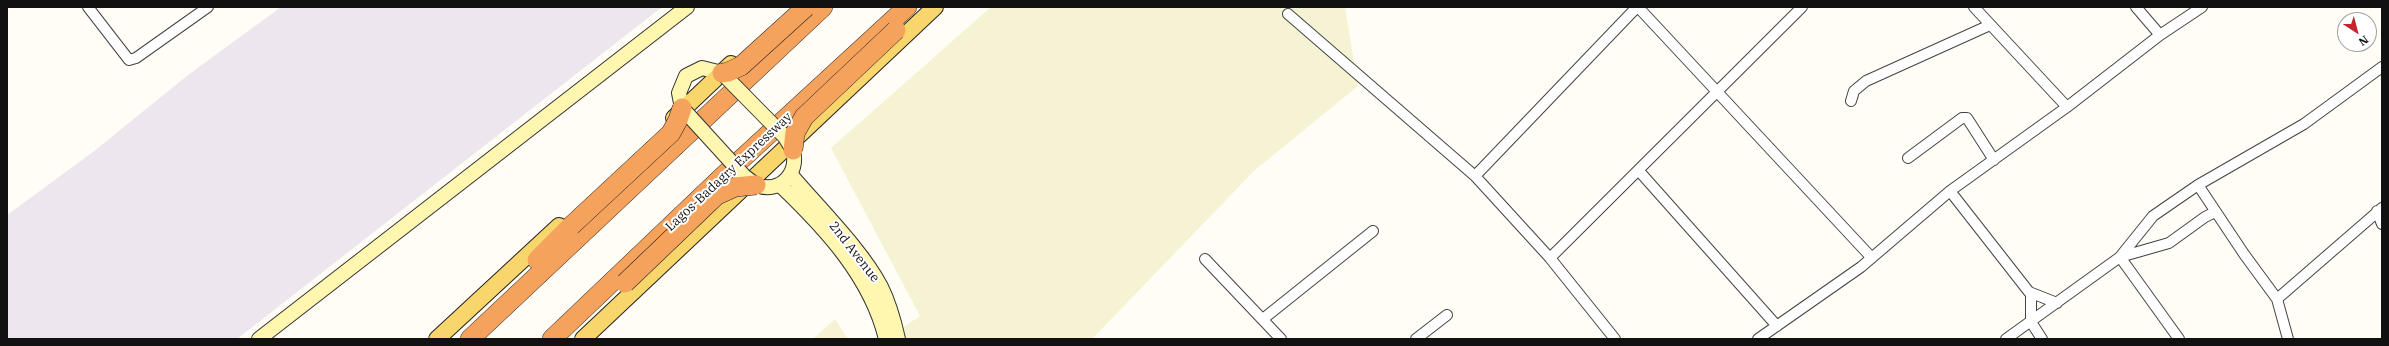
<!DOCTYPE html>
<html>
<head>
<meta charset="utf-8">
<style>
  body { margin:0 }
  #map { position:relative; width:2389px; height:346px; overflow:hidden; background:#fffdf5; font-family:"IBM Plex Serif",serif }
  canvas { display:block }
  .frame { position:absolute; inset:0; border:8px solid #111; pointer-events:none }
  .north { position:absolute; left:2337px; top:12px; width:40px; height:40px; box-sizing:border-box; background:#fff; border:1px solid #a0a0a0; border-radius:50%; rotate:144deg; font-size:11px; font-weight:700; line-height:16px; text-align:center; color:#111 }
  .north::after { content:''; display:block; margin:auto; width:14px; height:18px; background:#c4262e; clip-path:polygon(50% 0,100% 100%,50% 72%,0 100%) }
</style>
</head>
<body>
<div id="map">
<canvas width="2389" height="346"></canvas>
<div class="frame"></div>
<div class="north">N</div>
</div>
<script>
const context = document.querySelector('canvas').getContext('2d');
context.lineJoin = 'round';
function paint(path, color) {
  context.fillStyle = color;
  context.fill(path, 'evenodd');
}
function strokePath(path, color, width, dash) {
  context.strokeStyle = color;
  context.lineWidth = width;
  context.lineCap = dash ? 'butt' : 'round';
  context.setLineDash(dash || []);
  context.stroke(path);
}
function drawText(font, color, halo, rows, align = 'center') {
  context.font = font + ' "IBM Plex Serif",serif';
  context.lineWidth = 4;
  context.setLineDash([]);
  context.textBaseline = 'middle';
  context.strokeStyle = halo;
  context.fillStyle = color;
  for (const [text, x, y, turn = 0] of rows) {
    context.save();
    context.translate(x, y);
    context.rotate((+turn || 0) * Math.PI / 180);
    context.textAlign = isNaN(turn) ? turn : align;
    if (halo) context.strokeText(text, 0, 0);
    context.fillText(text, 0, 0);
    context.restore();
  }
}
paint(new Path2D(`
  M281,7H662L237,339H7V215L93,152L188,75Z`), '#eee6ef');
paint(new Path2D(`
  M991,7H1345L1358,86L1255,170L1092,339H885L920,316L831,148Z
  M835,319L848,339H813Z`), '#f6f3d4');
const street = new Path2D(`
  M88,7L129,60L136,58L208,7
  M1638,7L1871,257
  M1974,7L2067,107
  M2136,7L2160,35
  M1288,14L1475,176L1550,258L1615,339
  M1851,101L1854,91L1866,81L1990,25
  M1908,158L1962,118H1967L1994,160
  M1639,171L1777,326
  M1475,176L1637,7
  M2198,185L2244,254L2277,299L2288,339
  M1950,191L2029,292L2057,303
  M2377,211L2382,224
  M1550,258L1802,7
  M1205,259L1281,339
  M2031,294V322L2042,339
  M2277,299L2382,208
  M1263,319L1373,231
  M1416,339L1447,315
  M1758,339L1861,267L1950,191L2067,107L2160,35L2202,7
  M2006,339L2120,257L2153,216L2198,185L2304,124L2382,67
  M2179,339L2120,257L2169,243L2205,217L2215,212`);
const secondary = new Path2D(`
  M682,108L679,93L686,76L702,68L722,73
  M791,175C818,207 862,250 881,287C889,303 894,321 898,339
  M756,185C780,194 799,174 793,150
  M780,185C825,228 871,277 886,339
  M259,339L687,7`);
const primary = new Path2D(`
  M674,118L731,64
  M437,339L559,226
  M583,339L935,7`);
const highway = new Path2D(`
  M537,260L571,226
  M470,339L823,7
  M552,339L722,177L907,7`);
strokePath(street, '#444', 12);
strokePath(secondary, '#333', 16);
strokePath(primary, '#222', 18);
strokePath(highway, '#222', 20);
strokePath(street, '#fff', 10);
strokePath(secondary, '#fff6b0', 14);
strokePath(primary, '#f9d66b', 16);
strokePath(highway, '#f5a25d', 19);
const secondaryBridge = new Path2D(`
  M722,73L785,137L793,150
  M682,108L744,176L756,185`);
const highwayBridge = new Path2D(`
  M722,73L728,72L741,66L806,7
  M793,150L795,133L804,117L896,30
  M571,226L671,133L678,120L682,108
  M625,283L717,195L735,187L756,185`);
strokePath(secondaryBridge, '#333', 16, []);
strokePath(highwayBridge, '#222', 20, []);
strokePath(secondaryBridge, '#fff6b0', 14);
strokePath(highwayBridge, '#f5a25d', 19);
drawText('13px', '#111', '#fff', [
  ["Lagos-Badagry Expressway",729,172,-43],
  ["2nd Avenue",854,252,52]
]);
</script>
</body>
</html>
